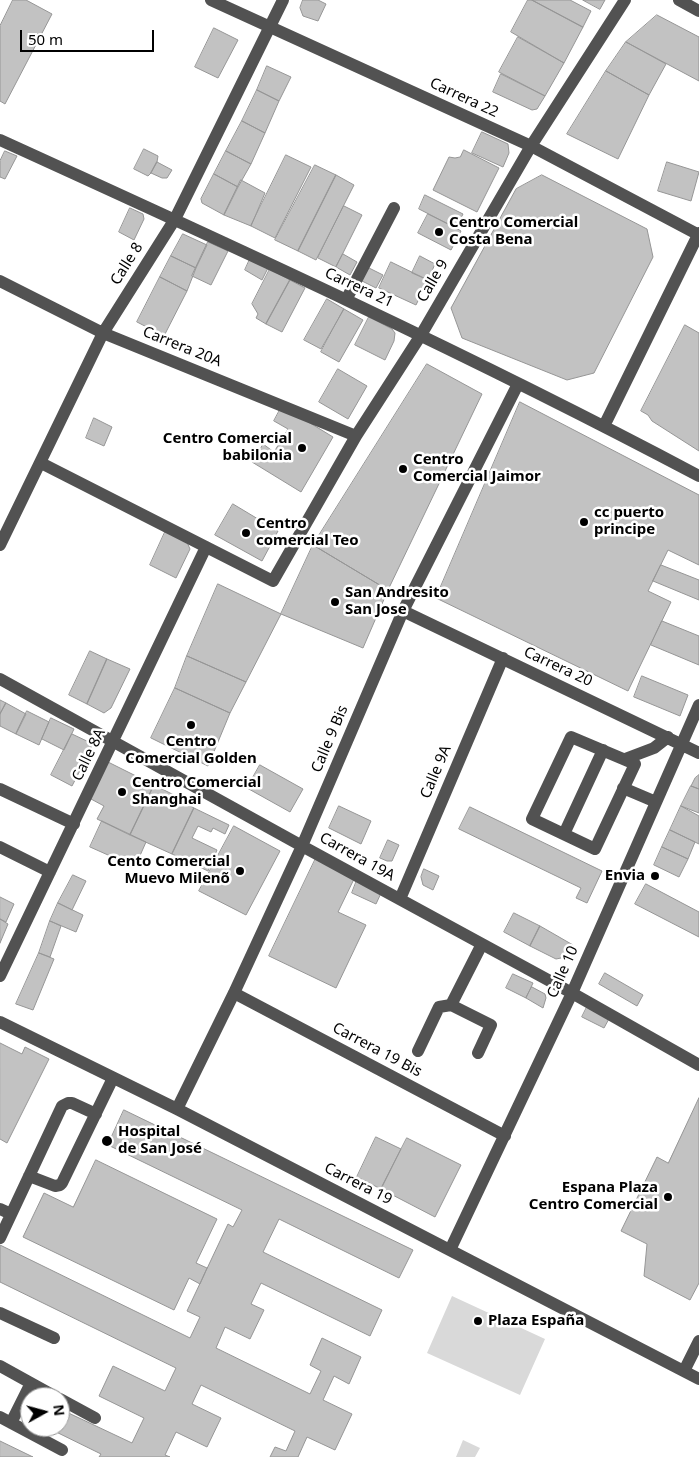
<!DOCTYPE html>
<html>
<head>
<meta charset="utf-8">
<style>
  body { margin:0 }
  #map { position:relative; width:699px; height:1457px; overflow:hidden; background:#fff; font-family:"Noto Sans",sans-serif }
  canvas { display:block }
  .north { position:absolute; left:20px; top:1387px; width:50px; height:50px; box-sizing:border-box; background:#fff; border:1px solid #999; border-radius:50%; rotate:83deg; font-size:14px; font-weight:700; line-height:20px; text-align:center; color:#000 }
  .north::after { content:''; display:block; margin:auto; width:18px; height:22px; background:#000; clip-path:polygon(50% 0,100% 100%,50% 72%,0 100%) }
  .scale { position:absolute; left:20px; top:30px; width:134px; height:22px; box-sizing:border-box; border:2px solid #000; border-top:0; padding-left:6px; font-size:15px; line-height:18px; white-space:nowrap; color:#000; -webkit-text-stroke:4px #fff; paint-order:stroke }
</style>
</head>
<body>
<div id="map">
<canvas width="699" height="1457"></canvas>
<div class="north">N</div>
<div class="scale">50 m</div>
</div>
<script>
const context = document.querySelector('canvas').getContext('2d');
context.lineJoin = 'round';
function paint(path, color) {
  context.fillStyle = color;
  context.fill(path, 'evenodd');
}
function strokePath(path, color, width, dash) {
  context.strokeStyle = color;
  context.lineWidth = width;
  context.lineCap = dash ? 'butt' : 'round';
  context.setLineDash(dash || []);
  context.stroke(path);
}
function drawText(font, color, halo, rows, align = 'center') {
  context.font = font + ' "Noto Sans",sans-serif';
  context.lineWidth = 5;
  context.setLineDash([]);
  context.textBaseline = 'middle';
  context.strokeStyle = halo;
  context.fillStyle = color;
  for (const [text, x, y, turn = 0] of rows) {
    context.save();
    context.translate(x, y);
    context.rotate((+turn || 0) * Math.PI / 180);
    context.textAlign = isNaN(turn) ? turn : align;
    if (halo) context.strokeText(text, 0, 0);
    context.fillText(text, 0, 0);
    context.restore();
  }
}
paint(new Path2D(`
  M452,1296L545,1339L520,1395L427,1353Z
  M463,1440L480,1448L475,1457H456Z`), '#d9d9d9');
const building = new Path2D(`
  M13,0H26L52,14L5,104L0,101V26Z
  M303,0H318L326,4L318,21L303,16L300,8Z
  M528,0H532L583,27L564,63L511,32Z
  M532,0H570L591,11L583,27Z
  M583,0H605L600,9Z
  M657,15L699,37V81L626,42Z
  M214,28L238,40L218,78L195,67Z
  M518,37L564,63L545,96L499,72Z
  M626,42L666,64L649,95L606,71Z
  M267,66L291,77L279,101L257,90Z
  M606,71L649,95L618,159L567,134Z
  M501,74L545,96L537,109L532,110L493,92Z
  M257,90L279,101L265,133L242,121Z
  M242,121L265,133L251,164L226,151Z
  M482,132L508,144L509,153L503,167L472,153Z
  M144,149L158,156L157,162L151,173L148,176L134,169Z
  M464,150L499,168L477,212L433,190L449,157L455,158L460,157Z
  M5,151L17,156L5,179L0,177V161Z
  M226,151L251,164L238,187L214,174Z
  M286,155L311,167L275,238L251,226Z
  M157,162L172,170L167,178H162L151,173Z
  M667,162L699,172L691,201L658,191Z
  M315,165L336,175L298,251L275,240Z
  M214,174L238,187L224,215L202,203L201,199Z
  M336,175L354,185L316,260L298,251Z
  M542,175L647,229L653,257L594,373L567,380L462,338L451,308L516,189Z
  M241,180L265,193L251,226L224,215Z
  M425,195L463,214L456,228L419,209Z
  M344,206L362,215L336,267L318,258Z
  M130,208L143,214L144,219L134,240L119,232Z
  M428,214L456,228L461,231L451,250L418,233Z
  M183,234L207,245L196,268L171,256Z
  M208,242L228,251L211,285L192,276Z
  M343,254L357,262L350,275L336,267Z
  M171,256L196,268L187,291L160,277Z
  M420,256L435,264L428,280L412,273Z
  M250,259L268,268L262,280L245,270Z
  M391,262L428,280L416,305L379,288Z
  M369,268L383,275L376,288L362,281Z
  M270,269L290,280L266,324L256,318L258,314L252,304Z
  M160,277L187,291L164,336L137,322Z
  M290,280L305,288L282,332L266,324Z
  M327,299L344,309L321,349L304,340Z
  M344,309L363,320L339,362L321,352Z
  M369,317L392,329L395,333L394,341L385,360L355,345Z
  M685,325L699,333V451L652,421L648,415L641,411Z
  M427,364L482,394L388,590L313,545Z
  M338,369L367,386L348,419L319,402Z
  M520,402L699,495V565L668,550L648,591L671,602L628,691L436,598Z
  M282,406L333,437L301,492L252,462L263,444L274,452L288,429L274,421Z
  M94,418L112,427L104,446L86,438Z
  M233,504L278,531L262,561L215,535Z
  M166,530L186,540L190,549L176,578L150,565Z
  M313,545L388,590L363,648L281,614Z
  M661,565L699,580V600L653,581Z
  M218,584L281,614L246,682L187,656Z
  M662,621L699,636V665L651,645Z
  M90,651L107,659L87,704L69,695Z
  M187,656L246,682L230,713L175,688Z
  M107,659L130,669L111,708L104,713L87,704Z
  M642,676L688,695L680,716L634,697Z
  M175,688L230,713L208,766L151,738Z
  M0,700L6,703L0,714Z
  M6,703L26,714L16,734L0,726V714Z
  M27,711L49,722L39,745L16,734Z
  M51,718L74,729L64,750L42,739Z
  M72,734L91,743V749L72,786L51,775Z
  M108,762L154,785L130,835L97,819L104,806L91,799Z
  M260,765L303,789L290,812L247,788Z
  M699,775V789L691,786L695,778Z
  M154,785L174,795L173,797L194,808L172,854L130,835Z
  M691,786L699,789V813L681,806Z
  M339,806L371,821L361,844L329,828Z
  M681,806L699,816V844L670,830Z
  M470,807L602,871L587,903L576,898L581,888L459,829Z
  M194,808L229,825L225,834L213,828L211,832L198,826L192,838L217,850L208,871L172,854Z
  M102,821L146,842L135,867L90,847Z
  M234,826L280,851L246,915L199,891Z
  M670,830L695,842L688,859L662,847Z
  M388,840L399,845L392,861H387L380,858Z
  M662,847L688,859L679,877L654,865Z
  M316,858L355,877L338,912L366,925L336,988L269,956Z
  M424,869L439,876L433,890L423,885L421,877Z
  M73,875L86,881L72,910L58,903Z
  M357,880L382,891L376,904L352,893Z
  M646,884L699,912V937L635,904Z
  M0,897L14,904L6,922L0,919Z
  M58,903L83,915L76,932L50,921Z
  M514,913L540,926L530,946L504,932Z
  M0,919L8,924L0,943Z
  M50,921L61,926L50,957L39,953Z
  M540,926L573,945L566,957L556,959L530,946Z
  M39,953L54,959L33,1010L16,1004Z
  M605,973L643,995L637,1006L599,984Z
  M513,974L533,983L526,998L506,988Z
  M532,987L545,994L546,998L543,1008L526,998Z
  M588,1005L610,1017L604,1028L582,1017Z
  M0,1043L22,1054L25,1047L49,1059L7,1143L0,1139Z
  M699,1098V1283L690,1300L644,1276L647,1244L621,1231L657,1157L668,1163Z
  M124,1110L413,1250L399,1278L279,1219L263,1252L382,1310L370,1336L261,1283L251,1304L264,1310L250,1339L225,1327L216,1348L310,1394L321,1371L310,1365L322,1338L361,1357L349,1384L334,1376L323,1400L352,1414L335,1450L307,1437L298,1457H270L275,1447L286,1451L295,1431L201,1385L192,1404L221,1418L207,1447L176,1432L165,1455L170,1457H99L101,1454L46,1427H60V1409L132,1443L144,1418L99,1396L113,1366L165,1391L176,1368L0,1282V1245L190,1338L200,1317L187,1311L228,1224L233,1227L242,1210L108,1145Z
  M376,1137L401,1149L381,1189L357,1177Z
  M407,1138L461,1165L435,1217L381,1189Z
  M96,1160L217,1219L196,1263L207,1268L200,1284L189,1278L174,1310L23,1237L44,1193L73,1207Z
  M0,1441L33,1457H0Z`);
paint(building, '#c2c2c2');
strokePath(building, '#969696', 1);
strokePath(new Path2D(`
  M211,0L531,146L699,235
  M679,0L699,11
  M0,140C235,247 471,355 699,476
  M0,281L103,333L356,436
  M346,300L394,208
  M604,426L699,233
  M41,463L273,581L356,436L421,335L531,146L625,0
  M0,545L103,333L175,219L283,0
  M403,611L699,753
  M0,679L302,846L572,993L699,1065
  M571,737L635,764L595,849L532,819Z
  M625,759L654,748L668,737
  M623,788L656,802
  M0,789L74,824
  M564,834L603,750
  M0,847L50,872
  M400,899L503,658
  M0,976L206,547
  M234,993L505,1136
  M0,1022L177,1109L699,1379
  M418,1051L439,1007L451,1005
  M478,1053L491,1025L451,1005L482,944
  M177,1109L234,993L302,846L403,611L518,384
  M29,1176L55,1186L60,1185L62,1183L113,1078
  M0,1209L11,1214
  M0,1238L62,1106L68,1103H72L96,1114
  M450,1250L572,993L699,705
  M0,1313L54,1338
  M0,1366L56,1397
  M684,1371L699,1341
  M60,1399L95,1418
  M0,1417L62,1450
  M11,1423L31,1383`), '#525252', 12);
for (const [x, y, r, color] of [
  [439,232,5,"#000"],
  [302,448,5,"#000"],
  [403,469,5,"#000"],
  [584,522,5,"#000"],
  [246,533,5,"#000"],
  [335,602,5,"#000"],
  [191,725,5,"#000"],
  [122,792,5,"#000"],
  [240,871,5,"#000"],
  [655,876,5,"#000"],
  [107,1141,6,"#000"],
  [668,1197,5,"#000"],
  [478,1321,5,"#000"]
]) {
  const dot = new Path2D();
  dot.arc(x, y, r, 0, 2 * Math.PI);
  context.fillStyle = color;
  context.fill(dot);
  strokePath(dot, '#fff', 2);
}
drawText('15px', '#000', '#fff', [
  ["Carrera 22",464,98,25],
  ["Calle 8",127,264,-58],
  ["Calle 9",433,281,-60],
  ["Carrera 21",359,288,25],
  ["Carrera 20A",182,347,22],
  ["Carrera 20",558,667,25],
  ["Calle 9 Bis",330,739,-67],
  ["Calle 8A",89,755,-64],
  ["Calle 9A",436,772,-67],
  ["Carrera 19A",357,857,29],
  ["Calle 10",563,972,-66],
  ["Carrera 19 Bis",377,1050,28],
  ["Carrera 19",358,1184,27]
]);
drawText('bold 15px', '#000', '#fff', [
  ["Centro Comercial",449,223],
  ["Costa Bena",449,240],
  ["Centro Comercial",292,439,"right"],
  ["babilonia",292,456,"right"],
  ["Centro",413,460],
  ["Comercial Jaimor",413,477],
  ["cc puerto",594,513],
  ["principe",594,530],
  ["Centro",256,524],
  ["comercial Teo",256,541],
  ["San Andresito",345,593],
  ["San Jose",345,610],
  ["Centro",191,742,"center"],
  ["Comercial Golden",191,759,"center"],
  ["Centro Comercial",132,783],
  ["Shanghai",132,800],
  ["Cento Comercial",230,862,"right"],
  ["Muevo Milenõ",230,879,"right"],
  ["Envia",645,876,"right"],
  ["Hospital",118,1132],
  ["de San José",118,1149],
  ["Espana Plaza",658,1188,"right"],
  ["Centro Comercial",658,1205,"right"],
  ["Plaza España",488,1321]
], 'left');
</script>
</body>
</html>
